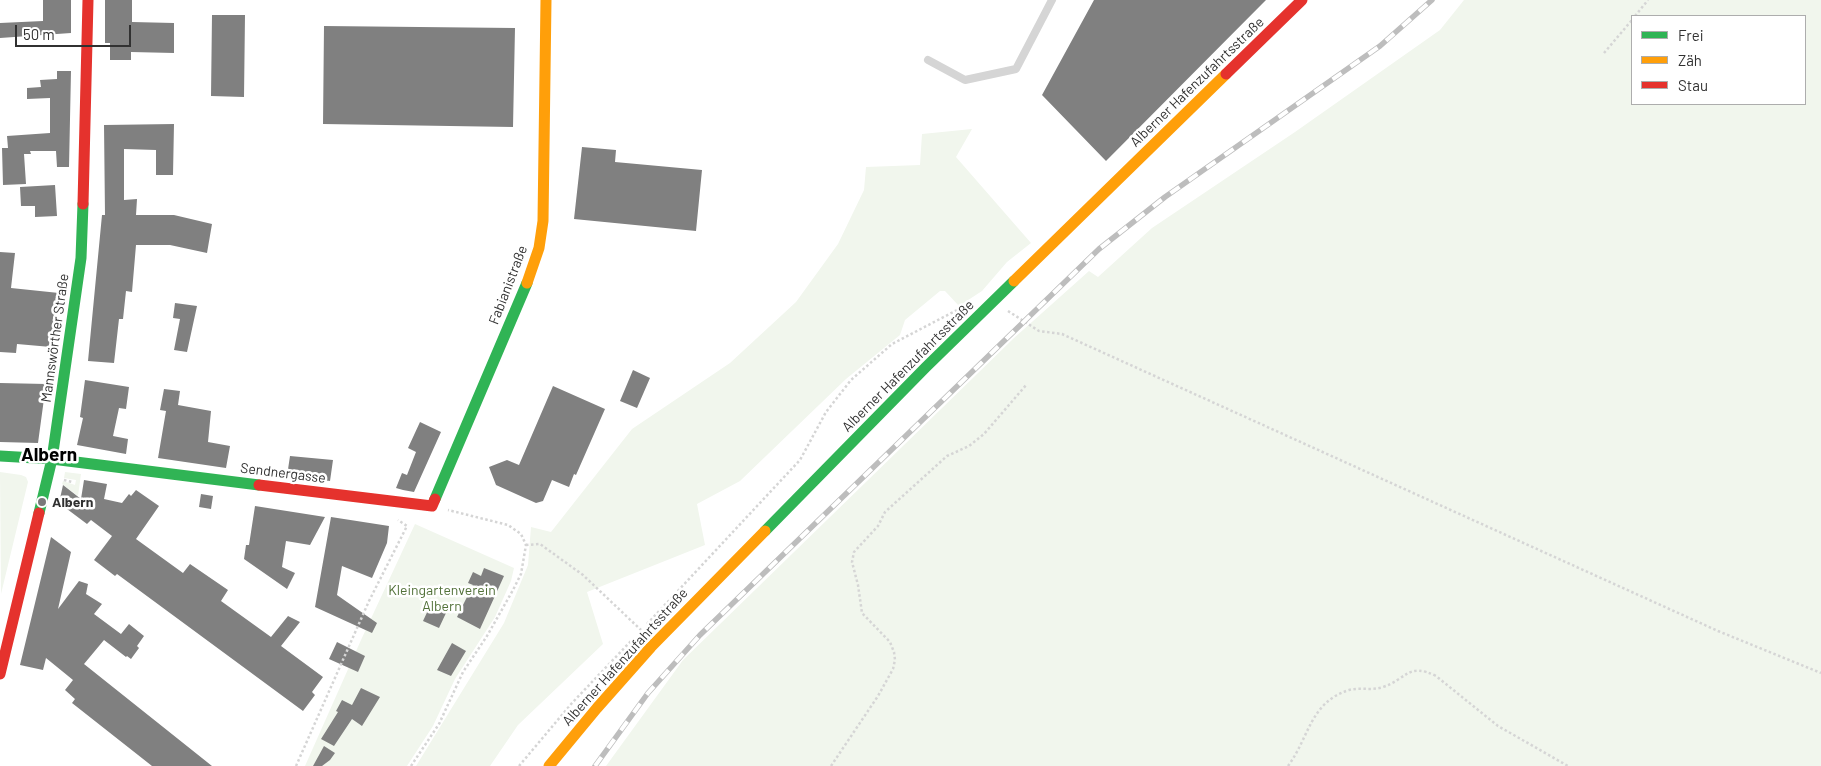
<!DOCTYPE html>
<html>
<head>
<meta charset="utf-8">
<style>
  body { margin:0 }
  #map { position:relative; width:1821px; height:766px; overflow:hidden; background:#fff; font-family:Barlow,sans-serif }
  canvas { display:block }
  .legend { position:absolute; left:1631px; top:15px; width:175px; height:90px; box-sizing:border-box; background:#fff; border:1px solid #adadad; margin:0; padding:6px 9px; list-style:none; font-size:15px; color:#313131 }
  .legend li { display:flex; align-items:center; gap:10px; height:25px }
  .legend b { width:25px; border:1px solid #adadad }
  .scale { position:absolute; left:15px; top:25px; width:116px; height:22px; box-sizing:border-box; border:2px solid #313131; border-top:0; padding-left:6px; font-size:15px; line-height:18px; white-space:nowrap; color:#313131; -webkit-text-stroke:4px #fff; paint-order:stroke }
</style>
</head>
<body>
<div id="map">
<canvas width="1821" height="766"></canvas>
<ul class="legend">
<li><b style="height:6px;background:#30b455"></b>Frei</li>
<li><b style="height:6px;background:#ff9f0a"></b>Zäh</li>
<li><b style="height:6px;background:#e5322d"></b>Stau</li>
</ul>
<div class="scale">50 m</div>
</div>
<script>
const context = document.querySelector('canvas').getContext('2d');
context.lineJoin = 'round';
function paint(path, color) {
  context.fillStyle = color;
  context.fill(path, 'evenodd');
}
function strokePath(path, color, width, dash) {
  context.strokeStyle = color;
  context.lineWidth = width;
  context.lineCap = dash ? 'butt' : 'round';
  context.setLineDash(dash || []);
  context.stroke(path);
}
function drawText(font, color, halo, rows, align = 'center') {
  context.font = font + ' Barlow,sans-serif';
  context.lineWidth = 5;
  context.setLineDash([]);
  context.textBaseline = 'middle';
  context.strokeStyle = halo;
  context.fillStyle = color;
  for (const [text, x, y, turn = 0] of rows) {
    context.save();
    context.translate(x, y);
    context.rotate((+turn || 0) * Math.PI / 180);
    context.textAlign = isNaN(turn) ? turn : align;
    if (halo) context.strokeText(text, 0, 0);
    context.fillText(text, 0, 0);
    context.restore();
  }
}
paint(new Path2D(`
  M1464,0H1821V766H606L683,660L1014,338L1089,271L1098,277L1152,228L1295,132L1440,30ZM1632,16H1805V104H1632Z
  M972,129L956,157L1031,243L1007,262L982,291L959,306L945,291H940L905,320L900,335L846,379L740,481L697,504L705,545L587,592L603,644L518,725L490,766H416L504,623L528,565L531,527L551,532L632,429L730,363L796,302L838,244L864,190L866,167L920,165L922,134Z
  M0,472L21,475L26,477L28,482L1,594Z
  M65,472L81,474L78,496L62,484L63,481L75,485L76,480L64,478Z
  M415,524L514,568L511,581L495,617L455,679L433,726L407,766H305L361,640Z`), '#f1f6ed');
paint(new Path2D(`
  M43,0H71V33L0,38V23L43,21Z
  M105,0H132V22L174,23V53L131,52V60H110V43H105Z
  M1094,0H1266L1106,161L1042,95Z
  M212,15H245L244,97L211,96Z
  M324,26L515,28L513,127L323,124Z
  M57,71H71L69,167H57L56,151H30L31,154H24L26,184L3,185L2,148H8L7,136L50,133V98L27,99V88L41,87L40,80L57,79Z
  M174,124L173,175H156V150L124,149V200L137,199L136,215H174L212,224L207,253L170,245H136L132,292L126,291L123,319H119L114,363L88,361L102,215H105L104,125Z
  M582,147L616,150L615,162L702,170L696,231L574,219Z
  M55,185L57,216L35,217V206H21L20,187Z
  M0,252L15,253L11,288L59,293L51,347L17,344L16,353L0,352Z
  M175,303L197,306L187,352L174,350L180,319L173,318Z
  M633,370L650,378L637,408L620,401Z
  M85,380L129,387L126,409L119,408L113,436L128,439L126,454L77,445L83,418L80,417Z
  M0,383L46,384L38,443L0,442Z
  M553,386L605,409L576,475L574,474L569,487L552,480L543,501L536,503L496,485L489,467L507,460L519,465Z
  M164,389L180,391L178,405L211,411L208,442L230,446L226,468L158,458L166,411L160,410Z
  M420,422L441,432L414,492L403,490L396,488L402,473L407,475L416,452L408,448Z
  M290,456L333,460L330,481L287,476Z
  M84,480L107,484L104,499L122,503L129,494L131,496L136,490L159,506L136,539L183,573L190,564L228,590L221,601L271,637L288,616L300,622L281,646L323,677L312,692L315,695L303,711L117,574L115,576L94,560L112,536L91,520L87,524L59,503L63,485L81,499Z
  M201,494L213,496L211,509L199,507Z
  M255,506L325,517L310,545L286,541L282,567L295,573L287,589L244,559L246,545H249Z
  M331,517L389,526L387,543L372,578L342,566L337,595L377,623L372,633L315,607Z
  M51,537L71,552L58,609L79,581L88,584L86,594L102,604L94,614L121,634L129,624L144,636L137,646L139,648L131,659L127,656L126,657L104,640L84,664L212,766H152L72,703L75,699L65,690L73,680L46,658L43,670L20,665Z
  M484,568L504,576L480,629L457,617L473,585L468,583L473,572L481,576Z
  M430,606L446,613L439,628L423,621Z
  M337,642L365,656L358,672L329,659Z
  M452,643L466,651L451,676L437,670Z
  M361,688L380,697L362,726L352,719L334,746L321,739L338,712L336,711L342,700L352,705Z
  M324,746L335,753L330,760L322,766H313Z`), '#808080');
strokePath(new Path2D(`
  M1635,16L1648,0
  M1604,53L1632,20
  M1008,311L1039,331L1062,334L1718,631L1821,673
  M64,480L72,482
  M526,545L540,544L583,575L641,630
  M647,624L800,460L826,412L851,380L892,344L959,309
  M296,766L369,601L407,526L398,520
  M411,766L439,724L463,672L487,636L513,590L521,574L526,545L521,534L508,525L448,510
  M519,766L572,703L631,641
  M831,766L878,696L893,669L895,660L894,652L890,642L862,613L858,585L852,562L854,552L878,526L885,512L947,456L969,446L984,434L1027,384
  M1288,766C1309,738 1310,702 1349,690C1360,687 1372,691 1383,687C1407,679 1408,662 1436,676L1498,726L1568,766`), '#d5d5d5', 2.5, [2.5, 2.5]);
strokePath(new Path2D(`
  M928,60L965,80L1016,69L1052,0`), '#d5d5d5', 8);
strokePath(new Path2D(`
  M0,456L52,459L259,485
  M435,499L527,283
  M39,513L52,459L81,258L83,204
  M765,531L926,367L1014,281`), '#30b455', 11);
strokePath(new Path2D(`
  M1014,281L1226,74
  M527,283L539,248L543,221L546,0
  M549,766L597,708L651,647L765,531`), '#ff9f0a', 11);
strokePath(new Path2D(`
  M1226,74L1302,0
  M83,204L88,0
  M259,485L432,506L435,499
  M0,674L39,513`), '#e5322d', 11);
const rail = new Path2D(`
  M595,766L648,693L700,635L1099,249L1165,197L1380,46L1432,0`);
strokePath(rail, '#bdbdbd', 5.5);
strokePath(rail, '#fff', 4, [11]);
for (const [x, y, r, color] of [
  [42,502,5,"#797979"]
]) {
  const dot = new Path2D();
  dot.arc(x, y, r, 0, 2 * Math.PI);
  context.fillStyle = color;
  context.fill(dot);
  strokePath(dot, '#fff', 2);
}
drawText('14px', '#313131', '#fff', [
  ["Alberner Hafenzufahrtsstraße",1197,82,-44],
  ["Fabianistraße",508,285,-69],
  ["Mannswörther Straße",55,338,-82],
  ["Alberner Hafenzufahrtsstraße",908,366,-45],
  ["Sendnergasse",283,473,7],
  ["Alberner Hafenzufahrtsstraße",625,657,-48]
]);
drawText('bold 14px', '#313131', '#fff', [
  ["Albern",52,502]
], 'left');
drawText('14px', '#527139', '#fff', [
  ["Kleingartenverein",442,590],
  ["Albern",442,606]
]);
drawText('bold 19px', '#000', '#fff', [
  ["Albern",49,455]
]);
</script>
</body>
</html>
